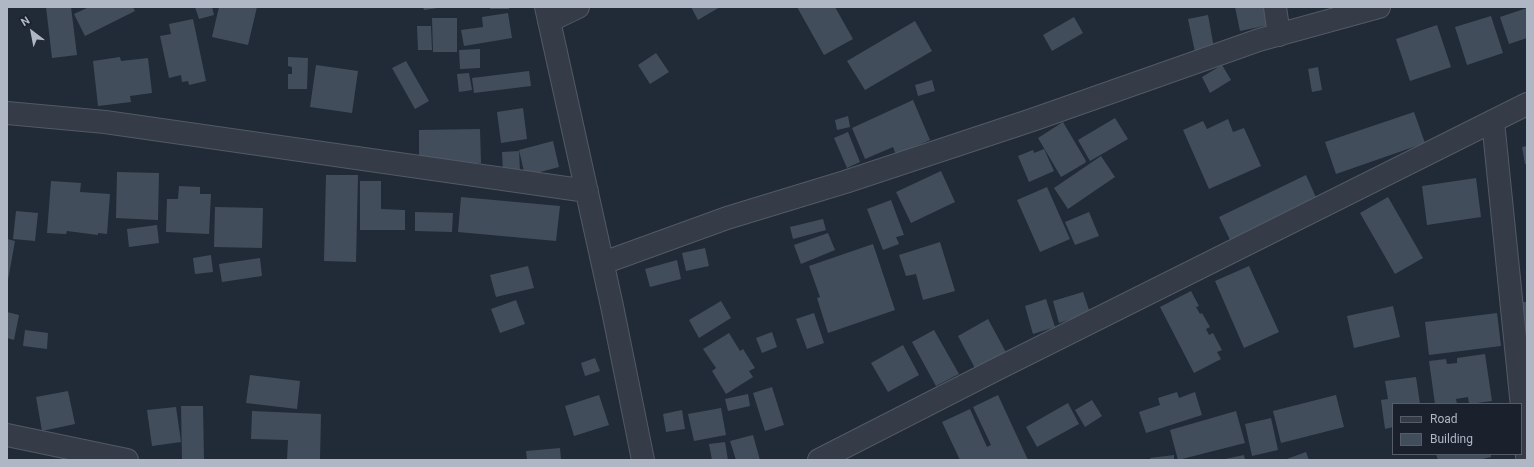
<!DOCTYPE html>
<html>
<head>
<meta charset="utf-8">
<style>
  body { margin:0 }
  #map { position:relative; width:1534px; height:467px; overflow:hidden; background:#212a37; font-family:Roboto,sans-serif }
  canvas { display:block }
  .frame { position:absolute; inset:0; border:8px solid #afb7c4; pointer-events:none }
  .legend { position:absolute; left:1392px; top:403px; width:130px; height:52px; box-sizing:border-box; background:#1a212d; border:1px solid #565d69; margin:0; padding:5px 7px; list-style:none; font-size:12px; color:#afb7c4 }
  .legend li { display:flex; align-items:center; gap:8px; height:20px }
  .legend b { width:20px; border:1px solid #565d69 }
  .north { position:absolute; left:12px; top:12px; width:40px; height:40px; -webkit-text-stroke:3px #1a212d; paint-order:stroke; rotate:328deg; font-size:11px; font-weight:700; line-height:16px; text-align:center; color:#afb7c4 }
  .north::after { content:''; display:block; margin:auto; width:14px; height:18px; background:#afb7c4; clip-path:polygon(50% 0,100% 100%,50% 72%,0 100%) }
</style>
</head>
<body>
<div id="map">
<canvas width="1534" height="467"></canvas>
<div class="frame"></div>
<ul class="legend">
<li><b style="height:5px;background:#353c48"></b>Road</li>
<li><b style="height:11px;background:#424d5c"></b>Building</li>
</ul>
<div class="north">N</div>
</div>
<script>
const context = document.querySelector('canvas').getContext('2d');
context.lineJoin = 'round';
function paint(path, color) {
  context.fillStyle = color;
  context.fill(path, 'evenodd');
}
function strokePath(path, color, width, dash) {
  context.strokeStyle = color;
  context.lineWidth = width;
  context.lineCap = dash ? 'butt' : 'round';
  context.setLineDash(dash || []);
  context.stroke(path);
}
paint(new Path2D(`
  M46,7H71L77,55L52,58Z
  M89,7H133L135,11L85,36L74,14Z
  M195,7H212L214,15L199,19Z
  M219,7H257L248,45L212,37Z
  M423,7H438V8L424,10Z
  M490,7H509V9H490Z
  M691,7H720L698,20Z
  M797,7H835L853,39L824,55Z
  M1235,7H1271L1274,24L1240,31Z
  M1527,8V38L1509,44L1500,17Z
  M508,13L512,38L464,46L461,30L483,27L482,17Z
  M1208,15L1214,48L1195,52L1188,19Z
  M1491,16L1503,53L1467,65L1455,27Z
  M1074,17L1083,33L1052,51L1043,35Z
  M432,18H457V52H433Z
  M193,19L206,81L189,85L188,81L182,82L181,75L169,78L160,36L171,34L169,24Z
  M915,21L932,51L865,90L847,61Z
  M1437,25L1451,67L1410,81L1396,39Z
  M417,26H431L432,50H418Z
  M480,49V68L460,69L459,50Z
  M656,53L669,72L650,84L638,65Z
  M120,57L121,61L148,58L152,93L130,96L131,102L98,106L93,61Z
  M288,57L308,58L307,89H288V74H292V67L288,66Z
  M406,61L429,101L415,109L392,68Z
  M316,65L358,71L352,113L310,107Z
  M1222,65L1231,80L1210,93L1202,77Z
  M1318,67L1322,90L1312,92L1308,69Z
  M529,71L531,86L474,93L472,78Z
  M469,73L472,90L459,92L457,74Z
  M932,80L935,91L918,96L915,85Z
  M913,100L930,140L896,155L893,147L865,159L852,128Z
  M523,108L527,139L501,143L497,112Z
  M1414,112L1425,143L1336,174L1325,142Z
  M848,116L850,127L837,130L835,120Z
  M1115,118L1128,139L1090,161L1078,140Z
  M1228,119L1233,132L1244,128L1261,166L1209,189L1183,130L1203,121L1207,129Z
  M1063,122L1086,161L1085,163L1061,177L1038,138Z
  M480,129L481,163H419V130Z
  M848,132L860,162L847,168L834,138Z
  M553,141L559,167L525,176L519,150Z
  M1527,146V164H1525L1522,147Z
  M1044,149L1054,171L1029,182L1018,156L1033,150L1034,153Z
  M519,151L520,172L503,173L502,152Z
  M1101,156L1115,177L1068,209L1054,188Z
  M941,171L955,202L911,223L896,192Z
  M117,172L159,173L158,220L116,218Z
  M326,175H358L356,262L324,261Z
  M1306,175L1319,204L1233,246L1219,217Z
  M1476,178L1481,217L1427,225L1422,186Z
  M51,181L81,183L80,192L110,194L107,234L98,233V235L67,231L66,234L47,233Z
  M360,181H381V209L405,210V230H360Z
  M179,186L200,187V194H211L209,234L166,232L167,199H178Z
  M1047,187L1070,239L1040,252L1017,200Z
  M461,197L560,206L556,241L458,232Z
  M1388,197L1423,258L1395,274L1360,213Z
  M891,200L904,235L896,237L899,244L883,250L867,209Z
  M215,207L263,208L262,248L214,247Z
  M16,211L38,213L35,241L13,239Z
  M415,212L453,213L452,232L415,231Z
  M1089,212L1099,236L1075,245L1065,222Z
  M823,219L826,230L793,239L790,227Z
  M157,225L159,243L129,247L127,229Z
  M828,233L835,250L801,264L794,245Z
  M7,239L15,241L8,280H7Z
  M940,242L955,291L923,300L916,274L906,276L899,255Z
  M873,244L895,310L828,333L817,298L820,297L809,266Z
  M705,248L709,266L686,271L682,253Z
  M211,255L213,272L195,274L193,258Z
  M260,258L262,276L222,282L219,264Z
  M677,260L681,279L650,287L645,269Z
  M528,266L534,288L496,297L490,275Z
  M1249,266L1279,332L1244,348L1215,281Z
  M1191,291L1199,306L1196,307L1200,314L1202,313L1210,327L1206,329L1209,335L1213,333L1222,350L1217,352L1221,359L1194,373L1160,307Z
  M1083,292L1090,313L1059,323L1053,301Z
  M1046,299L1055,327L1033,334L1025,306Z
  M516,300L525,324L500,333L491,309Z
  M721,301L731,318L699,338L689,320Z
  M1523,302H1527V337H1525Z
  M1393,306L1400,337L1354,348L1347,316Z
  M7,312L19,315L14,340L7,338Z
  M814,313L824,343L807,349L796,319Z
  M1497,313L1501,346L1429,355L1425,322Z
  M988,319L1008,356L977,372L958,336Z
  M25,330L48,333L47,349L23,346Z
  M934,330L959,374L936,386L912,342Z
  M772,332L777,347L762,353L756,338Z
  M729,333L740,351L743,349L755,368L749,371L753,377L726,394L712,371L716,368L703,349Z
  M903,345L919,375L888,392L871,363Z
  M1485,354L1492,401L1469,404L1468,397L1456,399L1457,404H1435L1429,361L1446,359L1447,364L1457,363V358Z
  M595,358L600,371L585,376L581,363Z
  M250,375L300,381L297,409L246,403Z
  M1416,377L1420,404H1393V427L1385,429L1381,400L1388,399L1385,381Z
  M772,387L784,425L765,431L753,393Z
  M68,391L75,424L42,431L36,397Z
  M1177,392L1179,398L1195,392L1202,415L1146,433L1139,412L1160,405L1158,398Z
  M748,394L750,406L728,411L725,399Z
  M599,395L609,425L574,436L565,406Z
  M998,395L1028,460H960L942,422L970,409L987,447L991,445L973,407Z
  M1336,395L1344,427L1281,443L1273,411Z
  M1092,400L1102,416L1085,427L1075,410Z
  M1068,403L1079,424L1037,447L1026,427Z
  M181,406H203L204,460H182Z
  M176,407L181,442L152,446L147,410Z
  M721,408L726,435L694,441L688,414Z
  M682,410L685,429L666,432L663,414Z
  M252,411L321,414L320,460H287L288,440L251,439Z
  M1236,411L1245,443L1178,460L1170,430Z
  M1271,418L1278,450L1252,456L1245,424Z
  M753,435L760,460H736L730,441Z
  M725,442L728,460H712L709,444Z
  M560,448L561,460H527L526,451Z
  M1306,452L1309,460H1284Z
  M1436,454H1491V457L1479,460H1438Z
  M1174,455V460H1151L1150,458Z
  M1244,455L1245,460H1225V459Z`), '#424d5c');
const minor = new Path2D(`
  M546,7L612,306L643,460
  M1275,7L1279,35
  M549,21L578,7
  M7,113L105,122L587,191
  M1493,121L1527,456
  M603,263L727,218L845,182L1032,120L1259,40L1379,7
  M7,435L127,460
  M819,460L997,369L1527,104`);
strokePath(minor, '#525a66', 24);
strokePath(minor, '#353c48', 22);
</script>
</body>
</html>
